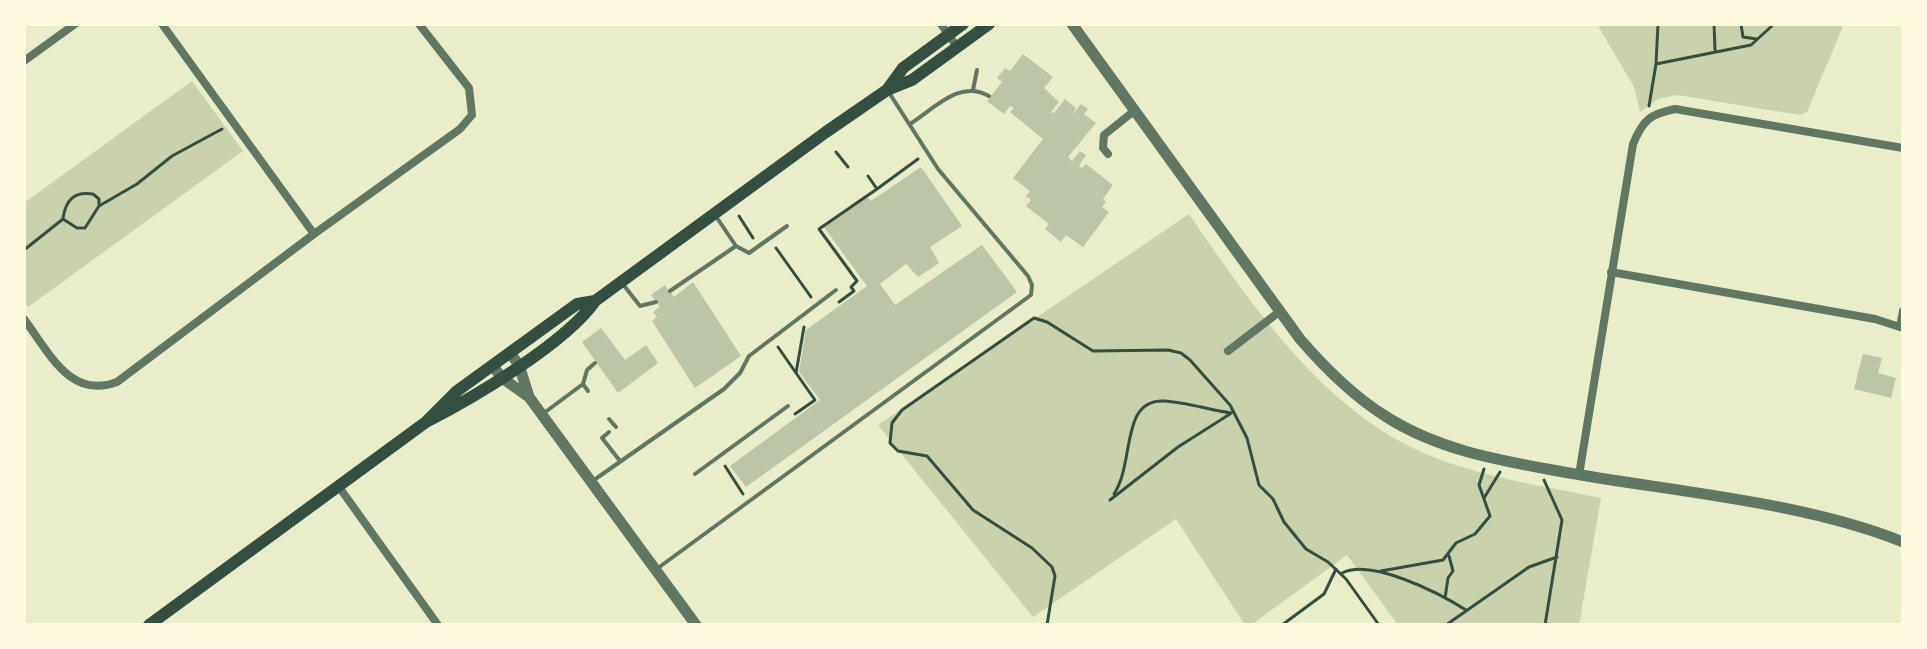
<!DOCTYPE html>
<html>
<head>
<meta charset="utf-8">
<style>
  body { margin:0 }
  #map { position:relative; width:1927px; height:649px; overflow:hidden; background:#e9edc9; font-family:"PT Sans",sans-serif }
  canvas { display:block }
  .frame { position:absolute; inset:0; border:26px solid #fefae0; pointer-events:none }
</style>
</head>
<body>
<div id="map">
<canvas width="1927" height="649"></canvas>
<div class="frame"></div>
</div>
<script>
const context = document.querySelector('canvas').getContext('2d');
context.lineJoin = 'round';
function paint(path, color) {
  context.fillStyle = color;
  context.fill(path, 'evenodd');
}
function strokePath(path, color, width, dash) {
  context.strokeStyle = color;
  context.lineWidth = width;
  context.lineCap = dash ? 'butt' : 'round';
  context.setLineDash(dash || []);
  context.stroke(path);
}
paint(new Path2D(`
  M1597,24H1844L1807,112L1800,115L1677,95L1658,99L1640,112L1634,87Z
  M192,81L243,151L28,307L24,302V203Z
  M1189,214C1246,297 1312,394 1403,443C1463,475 1535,484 1601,498L1579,625H1398L1347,555L1251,625H1245L1176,519L1033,617L878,425Z`), '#cad2ad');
paint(new Path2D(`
  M1023,54L1053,77L1044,88L1059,102L1051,112L1054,113L1065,99L1076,108L1071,116L1081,104L1088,109L1084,114L1096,123L1068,157L1072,161L1080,151L1086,155L1079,166L1082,168L1086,164L1113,185L1103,199L1106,202L1102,207L1109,212L1083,247L1066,235L1061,242L1045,229L1049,224L1026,206L1031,200L1026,196L1030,191L1013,178L1043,139L1010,112L1014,108L1010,106L1004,114L987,101L1002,82L997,78L1005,68L1010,71Z
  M921,167L962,226L930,247L939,263L918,277L906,264L880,284L895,305L982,245L1017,292L746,487L730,466L820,400L799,372L806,330L867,286L823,226L865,195L871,201Z
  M693,282L741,356L695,388L652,321L657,317L653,312L660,307L651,295L665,285L674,297Z
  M601,328L625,360L646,345L658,363L618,393L582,342Z
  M1863,354L1882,358L1878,373L1896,378L1891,398L1854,389Z`), '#bcc5a7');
strokePath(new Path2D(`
  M1714,24L1715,50
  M1741,24L1743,37L1757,39
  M1656,64L1658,24
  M1649,106L1656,64L1751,45L1774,24
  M836,152L848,167
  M868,176L877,189L918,159
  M739,216L753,238
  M63,218C66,200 74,191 93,194L99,199V206
  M776,248L811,297
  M24,250L63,219L77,228H85L99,206L137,184L172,156L222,129
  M839,302L854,291L851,287L857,281L819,229L877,189
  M778,347L796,373
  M795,414L815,400L796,373L804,327
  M725,466L743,494
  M1544,480L1562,520L1545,625
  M1114,494C1135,463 1120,399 1164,401C1186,402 1209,410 1231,413
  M1484,498L1500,472
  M1110,500L1178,447L1230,414
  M1381,571L1443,560L1456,543L1475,534L1490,516L1479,485L1484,469
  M1342,573C1371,558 1439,593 1466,610
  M1445,598L1448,578L1453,571L1449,556
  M1047,625L1055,576L1052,567L1032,548L973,510L927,456L898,451L890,443L892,423L902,410L1034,318L1047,322L1093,351L1168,350L1181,353L1190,360L1230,405L1247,438L1259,485L1273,499L1284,522L1306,549L1328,562L1346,579L1379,625
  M1282,625L1324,594L1336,569
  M1446,625L1529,567L1557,557`), '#344e41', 3);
strokePath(new Path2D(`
  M973,90L977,70
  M910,124C934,109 959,79 989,96
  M715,215L736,246
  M622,283L640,306L656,302
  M670,291L736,246L749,253L787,226
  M583,384L587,370L595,363
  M544,413L583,384L588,391
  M609,419L616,427
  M609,432L602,438L620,461
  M695,474L788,406
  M594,480L724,389L740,373L749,356L836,290
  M658,568L1031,295L1032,285L1028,276L938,169L888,91`), '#617663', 4);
strokePath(new Path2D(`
  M162,24L314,234L460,129L472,115L469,88L419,24
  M941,24L957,47
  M24,61L75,24
  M1108,154L1103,148L1104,135L1134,111
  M1611,272L1875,319L1903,328
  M24,319C49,352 70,400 117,382L314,234
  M1900,327L1903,311
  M1228,351L1279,312
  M1579,475L1633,144C1643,120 1650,114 1675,109L1903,148
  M339,487L438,625`), '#617663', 8);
strokePath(new Path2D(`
  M1072,24L1300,339C1325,368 1352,395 1385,416C1438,450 1498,460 1558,471C1666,491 1802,501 1903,542
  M510,353L519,365L529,397L696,625
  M493,366L502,378L529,397`), '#617663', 11);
strokePath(new Path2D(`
  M887,90L903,68L963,24
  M426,422C473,398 566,343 595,301L826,132L887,90L912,80L989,24
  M149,625L426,422L457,391L577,304L595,301`), '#344e41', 12);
</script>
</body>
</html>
